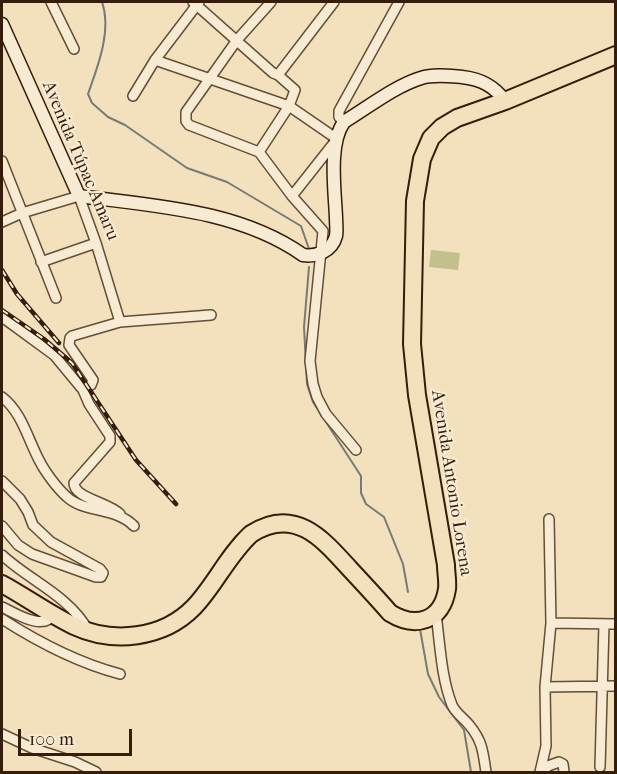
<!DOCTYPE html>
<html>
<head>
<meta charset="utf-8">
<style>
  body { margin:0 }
  #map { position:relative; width:617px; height:774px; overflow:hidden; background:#f3e0bd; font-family:"IM FELL French Canon",serif }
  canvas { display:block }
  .frame { position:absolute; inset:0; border:3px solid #361c0a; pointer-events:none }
  .scale { position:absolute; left:18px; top:729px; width:114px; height:27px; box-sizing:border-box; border:3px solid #361c0a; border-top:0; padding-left:8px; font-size:18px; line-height:21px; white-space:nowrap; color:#361c0a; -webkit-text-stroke:4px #f7ebd4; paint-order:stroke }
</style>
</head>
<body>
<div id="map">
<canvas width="617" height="774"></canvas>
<div class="frame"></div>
<div class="scale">100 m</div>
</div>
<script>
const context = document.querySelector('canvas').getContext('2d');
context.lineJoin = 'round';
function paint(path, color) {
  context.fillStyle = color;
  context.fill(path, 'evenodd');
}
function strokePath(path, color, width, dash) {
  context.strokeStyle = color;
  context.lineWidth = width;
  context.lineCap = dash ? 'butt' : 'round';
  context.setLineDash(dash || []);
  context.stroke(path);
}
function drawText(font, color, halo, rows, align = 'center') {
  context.font = font + ' "IM FELL French Canon",serif';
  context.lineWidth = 4.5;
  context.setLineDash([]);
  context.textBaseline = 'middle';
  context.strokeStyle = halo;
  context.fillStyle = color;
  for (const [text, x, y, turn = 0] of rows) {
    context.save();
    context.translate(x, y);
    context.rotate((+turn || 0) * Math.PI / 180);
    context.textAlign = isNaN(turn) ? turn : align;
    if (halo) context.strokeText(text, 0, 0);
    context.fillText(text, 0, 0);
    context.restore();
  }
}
paint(new Path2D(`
  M431,250L460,253L458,270L429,267Z`), '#c2c08c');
strokePath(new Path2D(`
  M102,2C112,30 98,66 88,94L92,103L108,117L125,125L187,168L227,182L301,226L309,249
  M309,267L304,327L307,384L313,402L361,476V493L366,504L384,517L403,564L408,592
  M420,629L428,674L439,697L464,730L471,772`), '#767b75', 2);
const street = new Path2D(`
  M51,2L74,49
  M193,2L273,73L278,75L334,2
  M271,2L237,40L186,112V121L189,125L259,152L292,196L323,231L310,361L313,384L317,397L326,414L356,450
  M155,60L289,106L337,139L292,196
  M133,96L155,60L199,2
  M344,122L339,117V111L399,2
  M259,152L289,106L295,90L278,75
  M2,161L56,298
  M2,222L22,213L79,196L96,243L120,322L72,336L70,338L69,345L93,380L91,385L83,390L54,355L2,317
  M41,262L96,243
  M120,322L211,315
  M83,390L89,404L110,436V442L74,483C74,498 108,502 120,514
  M2,397C21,411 28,439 39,460C45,472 57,488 67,497C84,513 116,507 134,526
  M2,481L20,499L28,512L33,525L51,542L100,569L103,573L101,577H96L32,554L18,545L2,526
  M2,555C30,581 68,595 88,630
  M2,607C15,613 44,632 53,614
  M436,614C440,643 441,677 452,705C456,714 464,718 470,726C483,742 483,753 486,772
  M2,619C38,642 78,663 120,674
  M551,623L616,624
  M545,687L616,686
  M2,734L32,748L75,762L96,772
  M600,767L604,624
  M540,772L546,746L545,687L551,623L549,519
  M542,772L548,766L559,762L563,764L564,772`);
const secondary = new Path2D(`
  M2,24L79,196C155,206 239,210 303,255C317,257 332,251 336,236C337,231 336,223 336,218C335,191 328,144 344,122C367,108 395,86 421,78C434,74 449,76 462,77C481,79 494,86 505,101`);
const highway = new Path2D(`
  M2,584C26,597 49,614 74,626C113,644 163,639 194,607C215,585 228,555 251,534C294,506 322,538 349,568C363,583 377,598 390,613C416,629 442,621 447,589C448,582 446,573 446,565L417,395L412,344L415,201L422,159L431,138L442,127L457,118L505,101L616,55`);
strokePath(street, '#654d37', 12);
strokePath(secondary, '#361c0a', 15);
strokePath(highway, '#361c0a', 20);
strokePath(street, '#f7ebd4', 9);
strokePath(secondary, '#f7ebd4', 12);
strokePath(highway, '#f3e0bd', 16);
const rail = new Path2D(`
  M2,270L17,294L59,343
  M2,310L44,339L72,363L136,460L176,504`);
strokePath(rail, '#361c0a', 4.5);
strokePath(rail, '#f7ebd4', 2, [7]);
drawText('18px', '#361c0a', '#f7ebd4', [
  ["Avenida Túpac Amaru",80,161,67],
  ["Avenida Antonio Lorena",451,483,81]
]);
</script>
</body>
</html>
